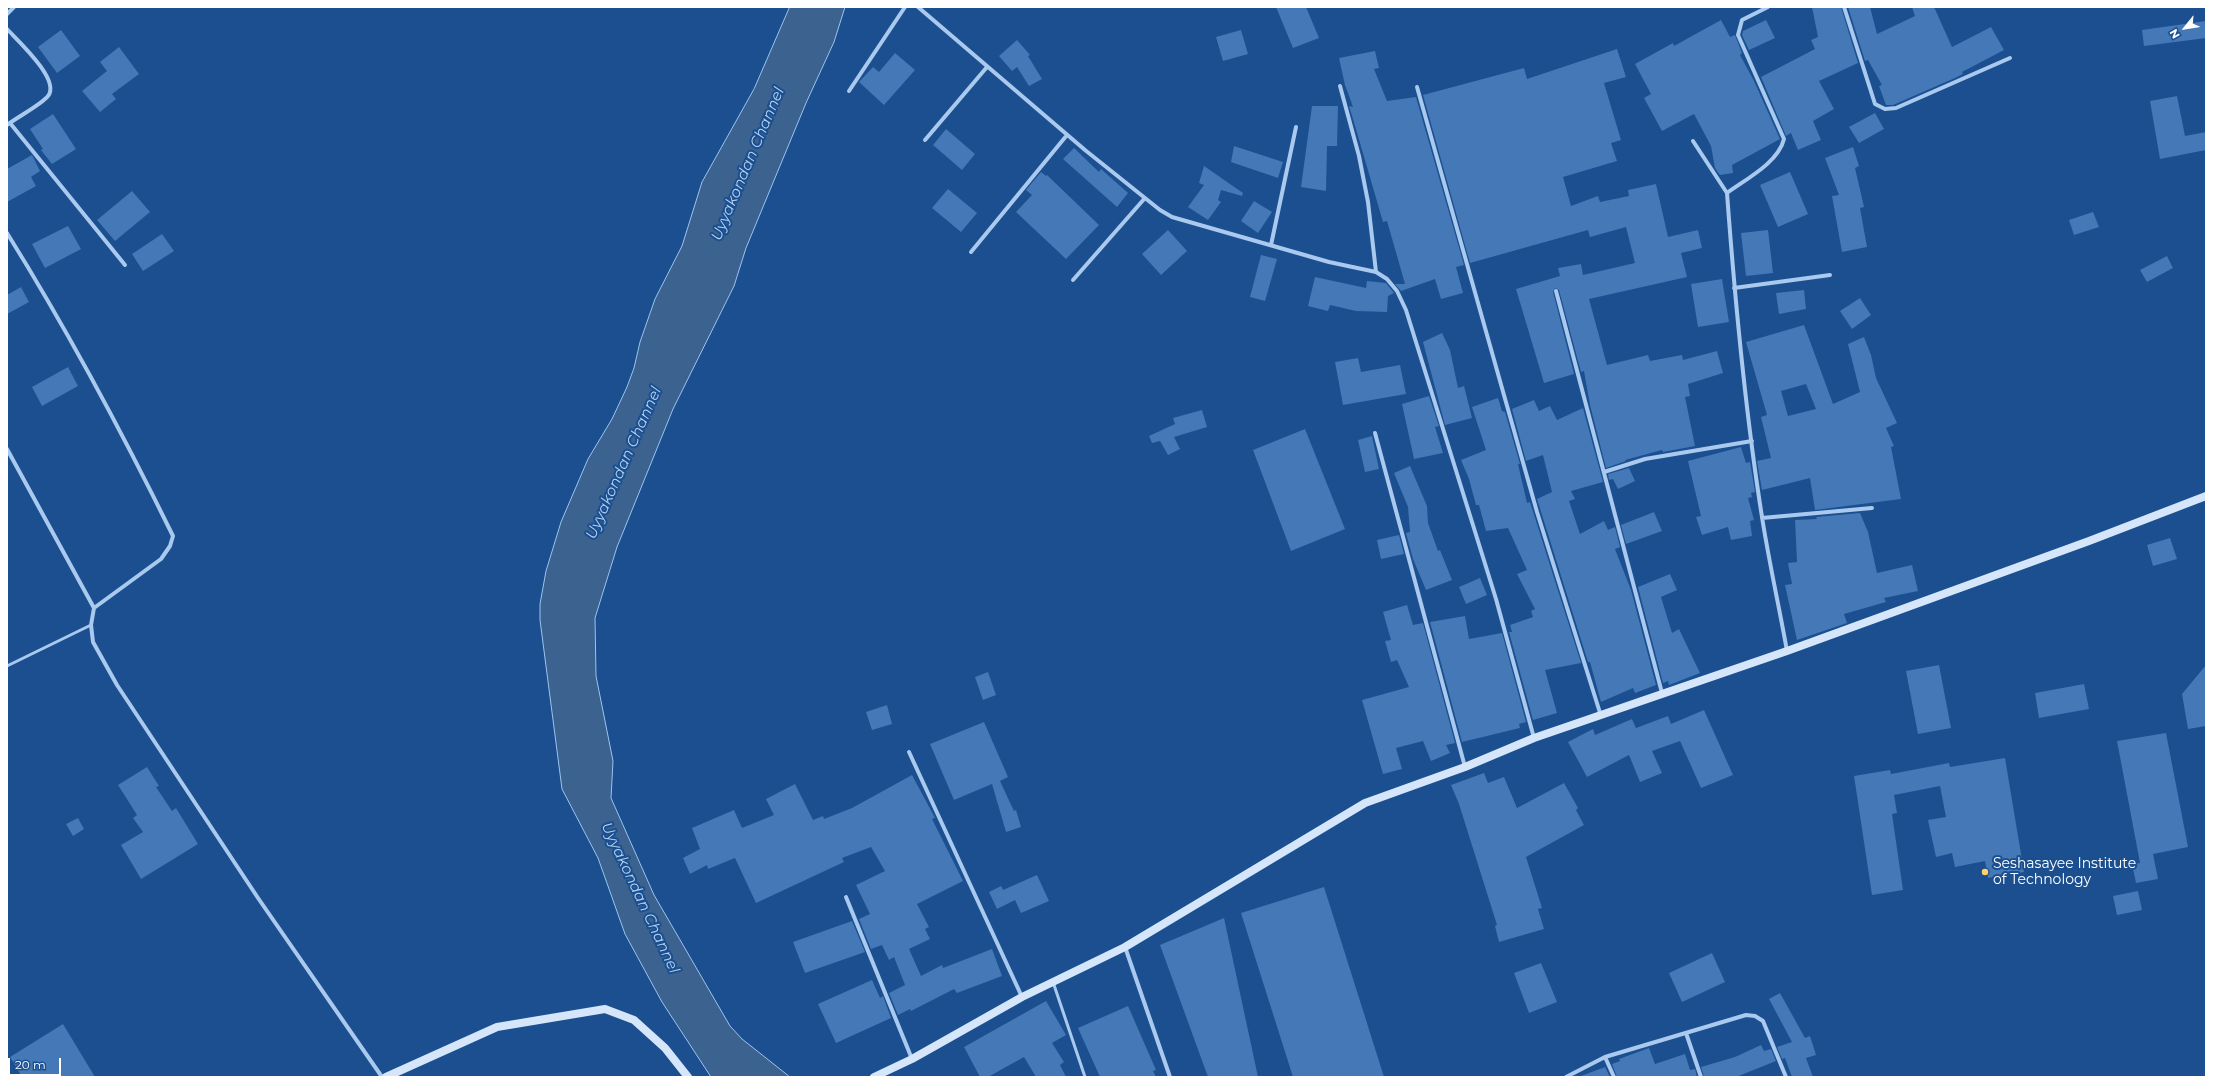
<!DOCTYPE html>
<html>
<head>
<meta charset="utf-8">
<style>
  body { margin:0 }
  #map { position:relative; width:2213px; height:1084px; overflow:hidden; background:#1b4f8f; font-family:Montserrat,sans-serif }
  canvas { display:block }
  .frame { position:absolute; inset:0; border:8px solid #fff; pointer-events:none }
  .north { position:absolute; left:2165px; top:8px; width:40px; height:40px; -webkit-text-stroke:3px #1b4f8f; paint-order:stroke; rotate:240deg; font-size:11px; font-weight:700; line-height:16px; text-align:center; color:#fff }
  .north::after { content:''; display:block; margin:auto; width:14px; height:18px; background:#fff; clip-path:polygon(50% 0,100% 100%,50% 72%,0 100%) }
  .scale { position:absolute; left:8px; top:1058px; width:53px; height:18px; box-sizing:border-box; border:2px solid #fff; border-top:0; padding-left:5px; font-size:12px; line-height:14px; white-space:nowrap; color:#fff; -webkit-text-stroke:3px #1b4f8f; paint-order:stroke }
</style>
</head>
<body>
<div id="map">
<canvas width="2213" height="1084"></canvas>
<div class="frame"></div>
<div class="north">N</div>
<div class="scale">20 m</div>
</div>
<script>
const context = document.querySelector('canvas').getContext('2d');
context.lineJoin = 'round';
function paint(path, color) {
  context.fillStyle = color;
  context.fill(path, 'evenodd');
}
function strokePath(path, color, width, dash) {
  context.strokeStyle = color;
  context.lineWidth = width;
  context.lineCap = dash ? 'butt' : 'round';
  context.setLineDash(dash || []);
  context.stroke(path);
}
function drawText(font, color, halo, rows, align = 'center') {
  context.font = font + ' Montserrat,sans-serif';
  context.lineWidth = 4;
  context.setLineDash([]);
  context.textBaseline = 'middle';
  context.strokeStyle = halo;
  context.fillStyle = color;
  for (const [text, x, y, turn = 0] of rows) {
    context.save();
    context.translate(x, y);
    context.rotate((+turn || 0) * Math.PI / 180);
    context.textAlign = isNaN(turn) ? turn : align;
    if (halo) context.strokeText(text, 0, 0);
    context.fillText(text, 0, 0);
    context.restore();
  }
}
const water = new Path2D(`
  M790,7H845L834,42L806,103L746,248L734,286L673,409L617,547L595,618L596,676L613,761L611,798L654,895L730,1026L742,1039L790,1077H711L662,1002L625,934L598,858L562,789L540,620V604L546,571L561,522L588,459L612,419L627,387L634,368L640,342L655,299L682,246L702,182L754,89Z`);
paint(water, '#3c6290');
strokePath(water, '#9cc4f0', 1);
paint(new Path2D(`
  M1276,7H1306L1319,38L1293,48Z
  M1812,7H1841L1858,63L1819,81L1834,109L1813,121L1821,140L1798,150L1791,133L1786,136L1761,77L1815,49L1811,40L1818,37Z
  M1848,7H1870L1877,34L1915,16L1912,7H1934L1952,47L1991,27L2004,50L1962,72L1963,74L1955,78L1893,105H1886L1879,86L1882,85L1868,60L1865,61Z
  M1721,20L1730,37L1735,35L1742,53L1740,55L1754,81L1780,139L1732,165L1733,173L1720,175L1715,168L1711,146L1694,114L1662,131L1644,98L1651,94L1635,64L1673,43L1674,46Z
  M1766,20L1775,38L1749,50L1742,35L1743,31Z
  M2206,21V38L2144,46L2142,30Z
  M61,30L80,56L57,73L38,47Z
  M1241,30L1248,54L1223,61L1216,37Z
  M1017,40L1030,55L1028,56L1042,79L1029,86L1017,67L1012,71L999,56Z
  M119,47L139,74L112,94L116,99L100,112L82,91L107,71L100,62Z
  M1617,49L1626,77L1604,83L1621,140L1611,143L1617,161L1563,177L1571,206L1598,196L1600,202L1629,196L1628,190L1656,184L1668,237L1698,230L1702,248L1681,253L1687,277L1589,299L1607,365L1648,355L1650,361L1682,355L1683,360L1717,351L1723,373L1688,384L1690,396L1685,397L1695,446L1663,452L1662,450L1625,460L1626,461L1606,468L1590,405L1584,371L1581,372L1559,290L1555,288L1553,292L1574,374L1544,383L1516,289L1560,276L1558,268L1581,264L1583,275L1635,263L1626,227L1590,237L1588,230L1470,263L1423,95L1524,68L1527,79Z
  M1375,51L1379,68L1374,69L1387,101L1416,97L1464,265L1456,267L1463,293L1441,299L1435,279L1401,291L1395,284H1405L1387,221L1383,222L1353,119L1349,106L1353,107L1345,85L1339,58Z
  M895,53L915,70L884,105L859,82L873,67L879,72Z
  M2177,96L2185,136L2206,132V150L2160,159L2150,101Z
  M1312,106H1338L1337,146H1327L1326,191L1301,187Z
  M1875,113L1884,129L1859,143L1849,127Z
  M53,114L76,149L52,164L41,150L43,149L30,129Z
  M946,129L975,154L962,170L933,145Z
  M1234,146L1283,162L1278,178L1231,162Z
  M1853,147L1859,166L1855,168L1864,207L1860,208L1867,247L1842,252L1832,196L1839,195L1825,158Z
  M1074,148L1099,172L1101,169L1128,193L1117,207L1063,159Z
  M32,155L40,171L31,177L36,186L7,202V169Z
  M1204,166L1243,193L1242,196L1221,190L1218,200L1221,202L1208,220L1188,207L1204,185L1199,183Z
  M1041,172L1046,176L1047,175L1099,225L1066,259L1016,212L1032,195L1026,190Z
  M1790,172L1808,214L1778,227L1760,185Z
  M948,189L977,213L961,232L932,208Z
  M132,191L150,212L115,241L97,220Z
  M1254,201L1272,212L1258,233L1241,221Z
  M2093,212L2099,227L2074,235L2069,220Z
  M68,226L81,249L45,268L32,244Z
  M1168,230L1187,251L1161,275L1142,254Z
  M1768,230L1773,273L1746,276L1741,233Z
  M162,234L174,251L143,271L132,254Z
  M1261,255L1277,259L1265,301L1250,297Z
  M2167,256L2173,268L2147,282L2140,270Z
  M1315,277L1366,288L1367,281L1386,283L1394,293L1388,296L1387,312L1356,311L1330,305L1328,311L1308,306Z
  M1722,279L1729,322L1698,327L1691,284Z
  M21,287L29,302L7,314V295Z
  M1804,290L1806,309L1779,314L1776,293Z
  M1860,298L1871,315L1852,329L1840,311Z
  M1804,325L1833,404L1860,392L1848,344L1864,337L1871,355L1876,378L1897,423L1886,428L1894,446L1891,447L1901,499L1815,510L1810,478L1762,490L1757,461L1771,458L1761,417L1767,415L1746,342ZM1806,384L1816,409L1788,416L1781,391Z
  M1442,333L1450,350L1458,388L1464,386L1472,418L1445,425L1423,342Z
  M1358,358L1361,372L1400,365L1406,394L1343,405L1335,362Z
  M68,367L78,386L42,406L32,387Z
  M1429,396L1439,426L1435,427L1443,453L1414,459L1402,404Z
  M1498,398L1502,411L1505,412L1520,464H1518L1527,503L1530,502L1581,663L1545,670L1557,713L1533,720L1509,632H1512L1510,625L1533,617L1531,611L1535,609L1517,574L1527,570L1508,528L1486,531L1479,505H1476L1469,479L1461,460L1486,450L1472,407Z
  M1534,400L1539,411L1550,406L1557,420L1583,408L1603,482L1571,491L1575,499L1569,501L1580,534L1604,521L1608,530L1615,527L1620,547L1615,549L1631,590L1656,685L1635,693L1633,688L1601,702L1590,662H1588L1537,499L1552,492L1543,455L1526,461L1512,409Z
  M1202,410L1207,427L1174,437L1180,449L1168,455L1160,441L1152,443L1149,436L1175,424L1173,418Z
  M1305,429L1345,529L1291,551L1253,450Z
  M1372,436L1379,469L1365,472L1358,440Z
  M1741,447L1746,463L1750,462L1755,492L1751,493L1752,497L1748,498L1754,520L1750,521L1752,536L1731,540L1728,527L1702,535L1696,517L1701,516L1688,461Z
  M1410,466L1427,506L1428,523L1438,551L1440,550L1452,580L1426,590L1413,559L1406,533L1410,532L1408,507L1394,473Z
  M1629,468L1635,481L1618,489L1613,479L1609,480L1608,474Z
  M1654,512L1662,531L1626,544L1621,525Z
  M1860,513L1868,532L1877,573L1912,565L1918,591L1884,598L1886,602L1844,614L1847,623L1797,640L1785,585L1792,584L1788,563L1797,562L1795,520L1817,519L1816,517Z
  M1399,535L1404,554L1381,559L1377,540Z
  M2170,538L2177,559L2153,566L2147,545Z
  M1670,574L1677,590L1661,597L1672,633L1679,629L1700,673L1669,685L1668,681L1663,683L1638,587Z
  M1480,578L1487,595L1466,604L1459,587Z
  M1407,605L1413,625L1423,623L1455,743L1446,745L1450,753L1431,761L1423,741L1396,748L1402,769L1383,774L1362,700L1409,687L1397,660L1391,662L1385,641L1391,640L1383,612Z
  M1465,616L1469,639L1502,633L1526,722L1519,724L1520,728L1462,742L1430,622Z
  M1939,665L1951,728L1918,734L1906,671Z
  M2206,665V726L2188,729L2182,694Z
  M988,672L996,695L983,700L975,677Z
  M2084,684L2089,709L2039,718L2035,693Z
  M887,705L892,724L872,730L866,712Z
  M1704,710L1733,775L1701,788L1680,741L1652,751L1662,773L1640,782L1629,755L1587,777L1568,742L1593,729L1595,735L1632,719L1636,728L1668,716L1671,724Z
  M984,722L1008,777L1000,781L1014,811L1016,810L1021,827L1006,832L992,784L954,800L930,744Z
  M2166,733L2188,847L2153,854L2158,879L2136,883L2132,864L2140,863L2117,741Z
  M2005,758L2024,872L1988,878L1985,861L1955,867L1952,853L1936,857L1928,820L1946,817L1940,786L1894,795L1897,813L1892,814L1903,890L1872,895L1854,776L1890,770L1891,774L1949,763L1950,767Z
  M147,767L159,786L156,787L172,811L176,808L198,844L141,879L121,845L143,832L133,818L137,815L118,785Z
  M1484,773L1488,783L1504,777L1517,808L1564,783L1578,808L1576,810L1584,825L1526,857L1542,908L1538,909L1544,929L1499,942L1495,926L1497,925L1459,804L1451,785Z
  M912,775L934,816L935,818L932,819L963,881L917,904L929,927L925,929L930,939L909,949L921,976L942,965L943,968L992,949L1002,976L957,993L954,989L911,1011L910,1009L898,1015L889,993L905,985L894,957L889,960L882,945L871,949L859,919L870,914L856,885L885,871L871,847L842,858L844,862L756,903L735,858L708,869L707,865L690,874L683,858L700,849L692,828L734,810L742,828L774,815L766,799L795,784L813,820L823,816L824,819L852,808Z
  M78,818L84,829L73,836L66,824Z
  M1037,875L1049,901L1021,913L1015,900L997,909L989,892L1001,886L1003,890Z
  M1324,887L1384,1077H1293L1241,913Z
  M2138,891L2142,910L2117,915L2113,896Z
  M1224,918L1258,1077H1208L1160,945Z
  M852,921L865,952L805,973L793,942Z
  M1712,953L1725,982L1682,1002L1669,973Z
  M1541,963L1557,1002L1529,1013L1514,973Z
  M872,980L880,998L883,996L891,1018L836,1043L818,1004Z
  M1780,993L1805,1038L1810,1036L1816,1055L1806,1058L1813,1077H1792L1785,1058L1782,1059L1777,1047L1792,1042L1769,999Z
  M1046,1001L1066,1035L1052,1043L1064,1062L1060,1065L1066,1077H1036L1024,1057L988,1077H980L964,1047Z
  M1128,1006L1156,1070L1153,1071L1156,1077H1100L1078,1028Z
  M63,1024L95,1077H22L10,1057Z
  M1761,1045L1764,1051L1771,1049L1776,1061L1736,1077H1704L1701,1067L1735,1057Z
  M1649,1048L1655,1064L1685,1054L1690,1070L1695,1069L1697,1077H1617L1612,1064L1620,1061L1619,1059Z
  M1605,1067L1610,1077H1582L1581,1076Z`), '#4478b7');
strokePath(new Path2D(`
  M7,666L91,625
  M1053,982L1085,1077`), '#a9c9ee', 3);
strokePath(new Path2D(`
  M918,7L1085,150L1160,210L1172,217L1329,262L1376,272L1387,279L1397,291L1406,310L1496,599L1534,738
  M1768,7L1742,20L1738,35L1784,139C1778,163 1746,179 1727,193C1735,301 1745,410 1762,517C1769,562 1779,606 1787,651
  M1844,7L1875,104L1885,109L1896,108L2010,58
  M7,14L14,7
  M7,29C18,41 61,80 48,96C41,105 17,117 7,125
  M1340,86L1359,156L1368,202L1376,272
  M1417,87L1537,512L1601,716
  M849,91L905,7
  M10,123L125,265
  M925,140L987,67
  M1693,141L1727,193
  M7,233C68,331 122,432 173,536L170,546L161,559L94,608
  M1271,245L1296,127
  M971,252L1067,135
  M1073,280L1145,198
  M1734,288L1830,275
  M1556,291L1662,693
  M1375,433L1465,767
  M7,449L94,608L91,625L93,642L117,685L258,898L382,1077
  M1604,472L1645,459L1752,441
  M1762,518L1872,508
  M909,752L1022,997
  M846,897L912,1059
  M1125,947L1170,1077
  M1686,1033L1701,1077
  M1605,1057L1614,1077
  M1566,1077L1605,1057L1746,1015L1755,1016L1763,1021L1786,1077`), '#a9c9ee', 4);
strokePath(new Path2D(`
  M386,1077L497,1027L605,1009L634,1020L665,1048L688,1077
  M874,1077L912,1059L1022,997L1125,947L1365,803L1465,767L1534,738L1787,651L2089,541L2206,496`), '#d6e6fa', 8);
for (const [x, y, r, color] of [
  [1985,872,4,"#ffd166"]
]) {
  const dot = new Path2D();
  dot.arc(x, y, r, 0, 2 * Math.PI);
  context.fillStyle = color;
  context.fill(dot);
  strokePath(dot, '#1b4f8f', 1.5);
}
drawText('14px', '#fff', '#1b4f8f', [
  ["Seshasayee Institute",1993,864],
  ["of Technology",1993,880]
], 'left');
drawText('italic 15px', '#b5d3f5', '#1b4f8f', [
  ["Uyyakondan Channel",748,164,-67],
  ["Uyyakondan Channel",624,463,-66],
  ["Uyyakondan Channel",640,898,65]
]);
</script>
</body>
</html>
